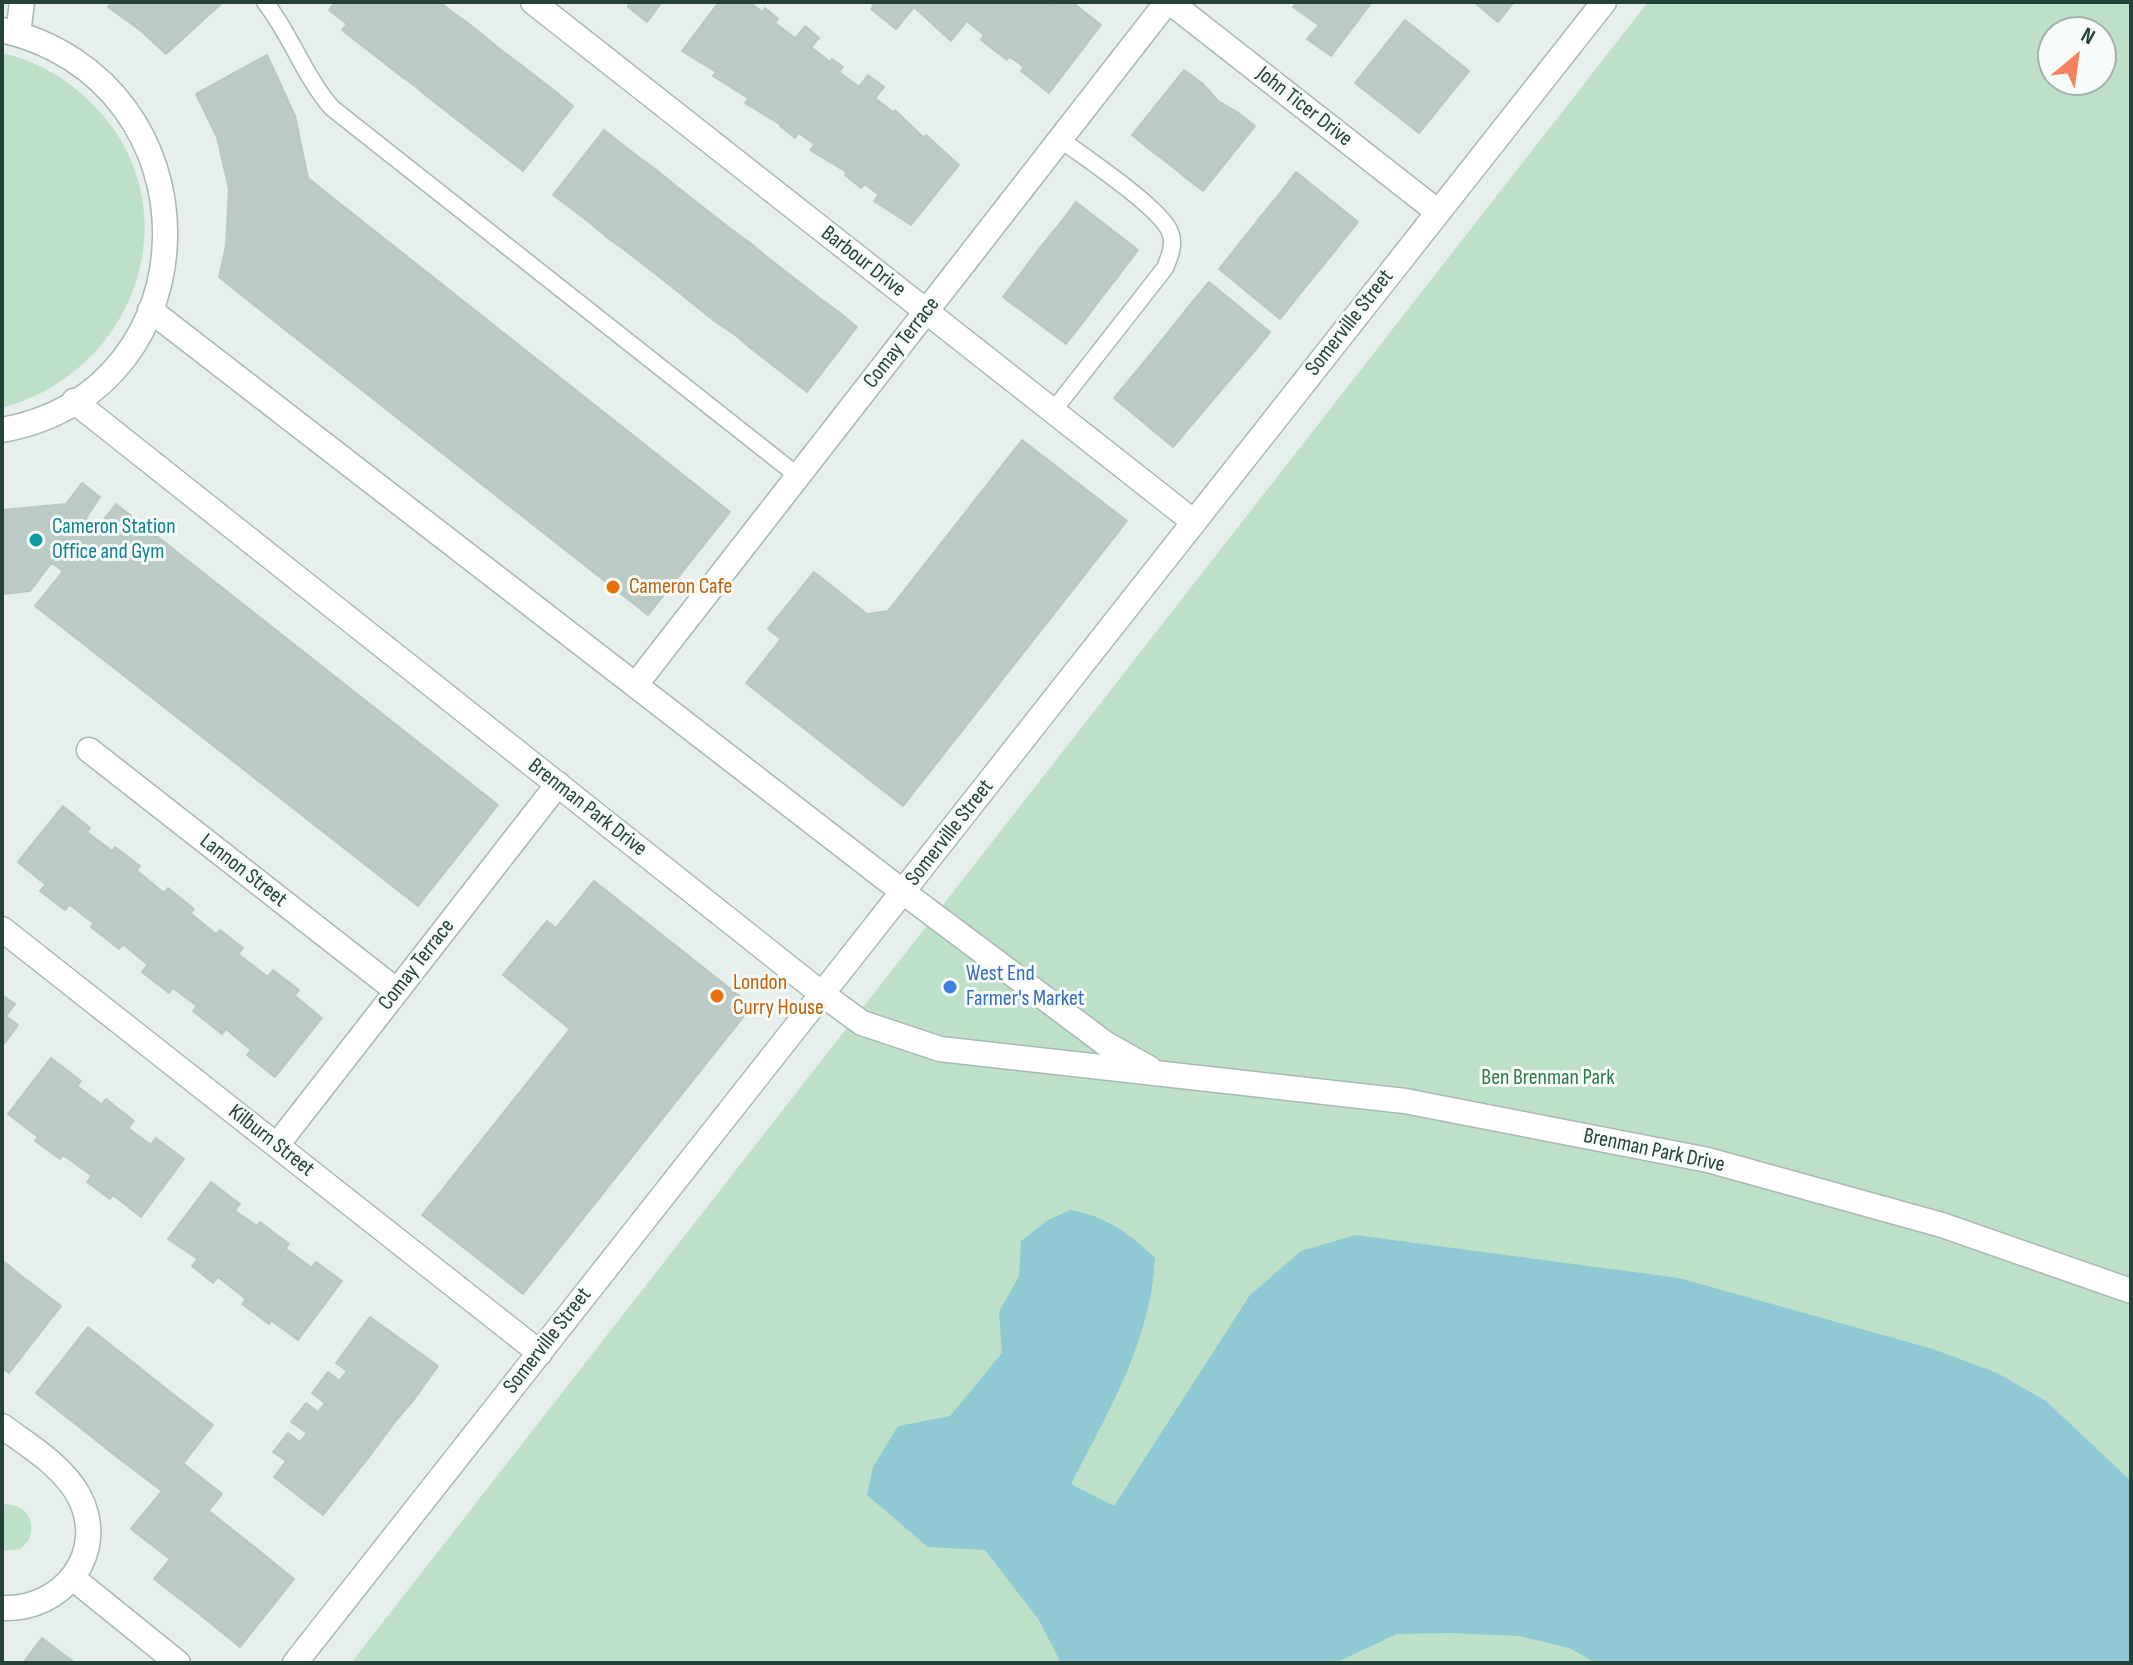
<!DOCTYPE html>
<html>
<head>
<meta charset="utf-8">
<style>
  body { margin:0 }
  #map { position:relative; width:2133px; height:1665px; overflow:hidden; background:#e6efeb; font-family:"Sofia Sans Condensed",sans-serif }
  canvas { display:block }
  .frame { position:absolute; inset:0; border:4px solid #24423a; pointer-events:none }
  .north { position:absolute; left:2037px; top:16px; width:80px; height:80px; box-sizing:border-box; background:#f7fbf9; border:2px solid #a3b1ad; border-radius:50%; rotate:29deg; font-size:22px; font-weight:700; line-height:32px; text-align:center; color:#24423a }
  .north::after { content:''; display:block; margin:auto; width:28px; height:36px; background:#f4845f; clip-path:polygon(50% 0,100% 100%,50% 72%,0 100%) }
</style>
</head>
<body>
<div id="map">
<canvas width="2133" height="1665"></canvas>
<div class="frame"></div>
<div class="north">N</div>
</div>
<script>
const context = document.querySelector('canvas').getContext('2d');
context.lineJoin = 'round';
function paint(path, color) {
  context.fillStyle = color;
  context.fill(path, 'evenodd');
}
function strokePath(path, color, width, dash) {
  context.strokeStyle = color;
  context.lineWidth = width;
  context.lineCap = dash ? 'butt' : 'round';
  context.setLineDash(dash || []);
  context.stroke(path);
}
function drawText(font, color, halo, rows, align = 'center') {
  context.font = font + ' "Sofia Sans Condensed",sans-serif';
  context.lineWidth = 6;
  context.setLineDash([]);
  context.textBaseline = 'middle';
  context.strokeStyle = halo;
  context.fillStyle = color;
  for (const [text, x, y, turn = 0] of rows) {
    context.save();
    context.translate(x, y);
    context.rotate((+turn || 0) * Math.PI / 180);
    context.textAlign = isNaN(turn) ? turn : align;
    if (halo) context.strokeText(text, 0, 0);
    context.fillText(text, 0, 0);
    context.restore();
  }
}
paint(new Path2D(`
  M1648,2H2131V1663H351ZM2053,32H2101V80H2053Z
  M2,53C32,59 60,75 83,95C197,196 143,370 2,408Z
  M2,1504C24,1504 37,1518 29,1540L20,1549L2,1551Z`), '#bfe0c8');
paint(new Path2D(`
  M1070,1210C1106,1216 1129,1233 1155,1258C1151,1341 1108,1412 1071,1484L1114,1506L1250,1295L1301,1251L1355,1235L1679,1278L1933,1349L1997,1373L2046,1401L2131,1481V1663H1596L1569,1648L1519,1636L1448,1633L1397,1634L1335,1663H1061L1039,1620L985,1550L928,1547L867,1495L873,1467L898,1426L950,1416L1002,1353L999,1312L1019,1276L1021,1241L1048,1220Z`), '#8ec9d4');
const building = new Path2D(`
  M111,2H162L140,30L108,7Z
  M162,2H223L166,54L140,30Z
  M335,2H364L347,24L329,10Z
  M364,2H394L360,44L342,30Z
  M394,2H422L378,58L360,44Z
  M422,2H440L447,8L397,73L378,58Z
  M628,2H662L647,22L628,7Z
  M719,2H750L762,12L716,72L682,51Z
  M869,2H918L896,29L871,9L874,5Z
  M918,2H982L951,41L914,7Z
  M982,2H1052L1007,60L981,40L984,35L967,21Z
  M1052,2H1072L1101,25L1049,93L1021,71L1024,67L1010,57Z
  M1297,2H1372L1331,56L1307,39L1319,25L1293,7Z
  M1474,2H1514L1498,22Z
  M447,8L465,21L415,86L397,73Z
  M765,8L778,19L775,23L795,38L748,98L713,76Z
  M1405,20L1469,71L1419,133L1355,83Z
  M465,21L483,35L433,101L415,86Z
  M805,26L819,38L811,47L830,62L781,125L745,103Z
  M483,35L501,50L451,115L433,101Z
  M501,50L520,64L469,129L451,115Z
  M267,55L295,116L308,178L333,198L289,254L302,265L264,313L219,277L226,246L229,189L217,137L196,94Z
  M832,59L843,67L839,72L859,87L814,144L799,133L795,138L780,126Z
  M520,64L538,78L487,143L469,129Z
  M1184,70L1202,83L1149,149L1132,135Z
  M868,75L884,87L875,98L894,113L848,173L810,150Z
  M538,78L556,92L505,157L487,143Z
  M1202,83L1218,101L1169,164L1149,149Z
  M556,92L573,106L523,171L505,157Z
  M1218,101L1237,112L1186,178L1169,164Z
  M895,110L924,138L879,195L865,184L861,188L845,175Z
  M1237,112L1255,126L1203,191L1186,178Z
  M604,130L623,145L572,209L553,195Z
  M926,135L959,165L911,225L874,201Z
  M623,145L640,158L590,223L572,209Z
  M640,158L659,172L608,238L590,223Z
  M659,172L676,186L626,251L608,238Z
  M1296,172L1358,222L1338,247L1277,197Z
  M676,186L695,201L644,265L626,251Z
  M1277,197L1338,247L1320,269L1258,220Z
  M333,198L730,512L648,615L264,313L302,265L289,254Z
  M695,201L713,215L662,279L644,265Z
  M1076,202L1138,250L1120,274L1058,226Z
  M713,215L731,229L681,294L662,279Z
  M1258,220L1320,269L1300,294L1239,244Z
  M1058,226L1120,274L1102,297L1039,249Z
  M731,229L749,242L698,308L681,294Z
  M749,242L767,257L716,322L698,308Z
  M1239,244L1300,294L1280,319L1219,269Z
  M1039,249L1102,297L1084,321L1021,273Z
  M767,257L785,271L735,335L716,322Z
  M785,271L803,285L753,350L735,335Z
  M1021,273L1084,321L1066,344L1003,297Z
  M1209,282L1270,332L1246,361L1185,311Z
  M803,285L821,299L771,364L753,350Z
  M821,299L840,313L789,378L771,364Z
  M1185,311L1246,361L1222,389L1162,340Z
  M840,313L857,327L807,392L789,378Z
  M1162,340L1222,389L1199,416L1140,367Z
  M1140,367L1199,416L1173,447L1114,398Z
  M1022,440L1127,521L903,806L746,683L781,639L768,629L814,572L867,614L888,611Z
  M82,483L100,497L86,518L30,591L2,594V510L66,504Z
  M116,504L498,805L418,906L35,606L63,571L52,563L86,518L98,527Z
  M63,806L90,828L46,885L18,862Z
  M87,832L112,851L65,910L40,891Z
  M115,847L140,866L93,923L70,905Z
  M136,870L164,893L119,949L91,927Z
  M594,881L752,1006L523,1294L422,1215L570,1029L503,975L547,921L556,928Z
  M168,888L194,909L148,965L123,944Z
  M190,913L216,934L169,993L142,972Z
  M220,930L243,948L197,1006L173,988Z
  M238,954L268,977L222,1034L193,1011Z
  M273,970L299,990L251,1050L226,1029Z
  M2,995L15,1004L6,1016L18,1025L4,1044Z
  M295,996L322,1018L275,1077L247,1055Z
  M51,1058L81,1081L38,1137L8,1114Z
  M77,1086L101,1104L60,1159L35,1141Z
  M106,1099L134,1121L91,1175L63,1155Z
  M128,1128L151,1145L110,1199L87,1182Z
  M156,1138L184,1159L141,1217L113,1195Z
  M211,1182L240,1204L198,1259L168,1239Z
  M235,1211L257,1226L213,1283L192,1266Z
  M260,1222L289,1244L246,1299L218,1277Z
  M285,1248L312,1268L269,1324L242,1304Z
  M2,1260L19,1274L2,1296Z
  M316,1262L342,1281L298,1340L272,1321Z
  M19,1274L61,1306L9,1373L2,1368V1296Z
  M370,1317L438,1366L415,1398L347,1348Z
  M88,1327L130,1360L78,1426L36,1393Z
  M347,1348L415,1398L394,1423L339,1381L347,1371L336,1363Z
  M130,1360L169,1391L117,1457L78,1426Z
  M328,1372L394,1423L372,1453L318,1412L325,1403L312,1393Z
  M169,1391L213,1425L162,1491L117,1457Z
  M306,1403L372,1453L350,1481L300,1442L307,1433L291,1422Z
  M288,1433L350,1481L323,1515L274,1477L286,1461L273,1452Z
  M184,1464L222,1494L170,1559L131,1529Z
  M209,1511L252,1545L198,1613L154,1579Z
  M252,1545L294,1579L240,1647L198,1613Z
  M42,1638L75,1663H23Z`);
paint(building, '#bbcac4');
strokePath(building, '#b8c9c2', 2);
const service = new Path2D(`
  M265,2C291,35 304,76 332,108L798,476
  M1053,411L1165,268C1170,256 1175,244 1170,232C1161,208 1084,157 1060,139`);
const minor = new Path2D(`
  M533,2L1194,522
  M1170,2L1438,212
  M637,683L1167,2
  M89,750L397,991
  M903,892L1106,1044L1149,1068
  M2,929L540,1353
  M277,1145L558,784
  M2,1426C29,1446 63,1466 79,1496C109,1553 62,1611 2,1608
  M74,1579L178,1663
  M295,1663L822,994L862,1023L940,1049L1405,1101L1708,1160L1942,1225L2131,1291`);
const tertiary = new Path2D(`
  M2,30C222,82 217,392 2,430
  M18,34L22,2
  M150,310L903,892
  M74,401L822,994L1604,2`);
strokePath(service, '#a8b8b2', 19);
strokePath(minor, '#a8b8b2', 27);
strokePath(tertiary, '#a8b8b2', 27);
strokePath(service, '#fff', 16);
strokePath(minor, '#fff', 24);
strokePath(tertiary, '#fff', 24);
for (const [x, y, r, color] of [
  [36,540,8,"#0f9aa8"],
  [613,587,8,"#e8710a"],
  [950,987,8,"#3f7fe0"],
  [717,996,8,"#e8710a"]
]) {
  const dot = new Path2D();
  dot.arc(x, y, r, 0, 2 * Math.PI);
  context.fillStyle = color;
  context.fill(dot);
  strokePath(dot, '#f7fbf9', 3);
}
drawText('22px', '#24423a', '#f7fbf9', [
  ["John Ticer Drive",1304,107,38],
  ["Barbour Drive",863,262,38],
  ["Somerville Street",1350,323,-52],
  ["Comay Terrace",902,343,-52],
  ["Brenman Park Drive",587,808,38],
  ["Somerville Street",950,833,-52],
  ["Lannon Street",243,871,38],
  ["Comay Terrace",417,965,-52],
  ["Kilburn Street",271,1141,38],
  ["Brenman Park Drive",1654,1151,12],
  ["Somerville Street",548,1341,-52]
]);
drawText('22px', '#0d838f', '#f7fbf9', [
  ["Cameron Station",52,527],
  ["Office and Gym",52,552]
], 'left');
drawText('22px', '#c56008', '#f7fbf9', [
  ["Cameron Cafe",629,587],
  ["London",733,983],
  ["Curry House",733,1008]
], 'left');
drawText('22px', '#366cbe', '#f7fbf9', [
  ["West End",966,974],
  ["Farmer's Market",966,999]
], 'left');
drawText('22px', '#2d7a4b', '#f7fbf9', [
  ["Ben Brenman Park",1548,1078]
]);
</script>
</body>
</html>
